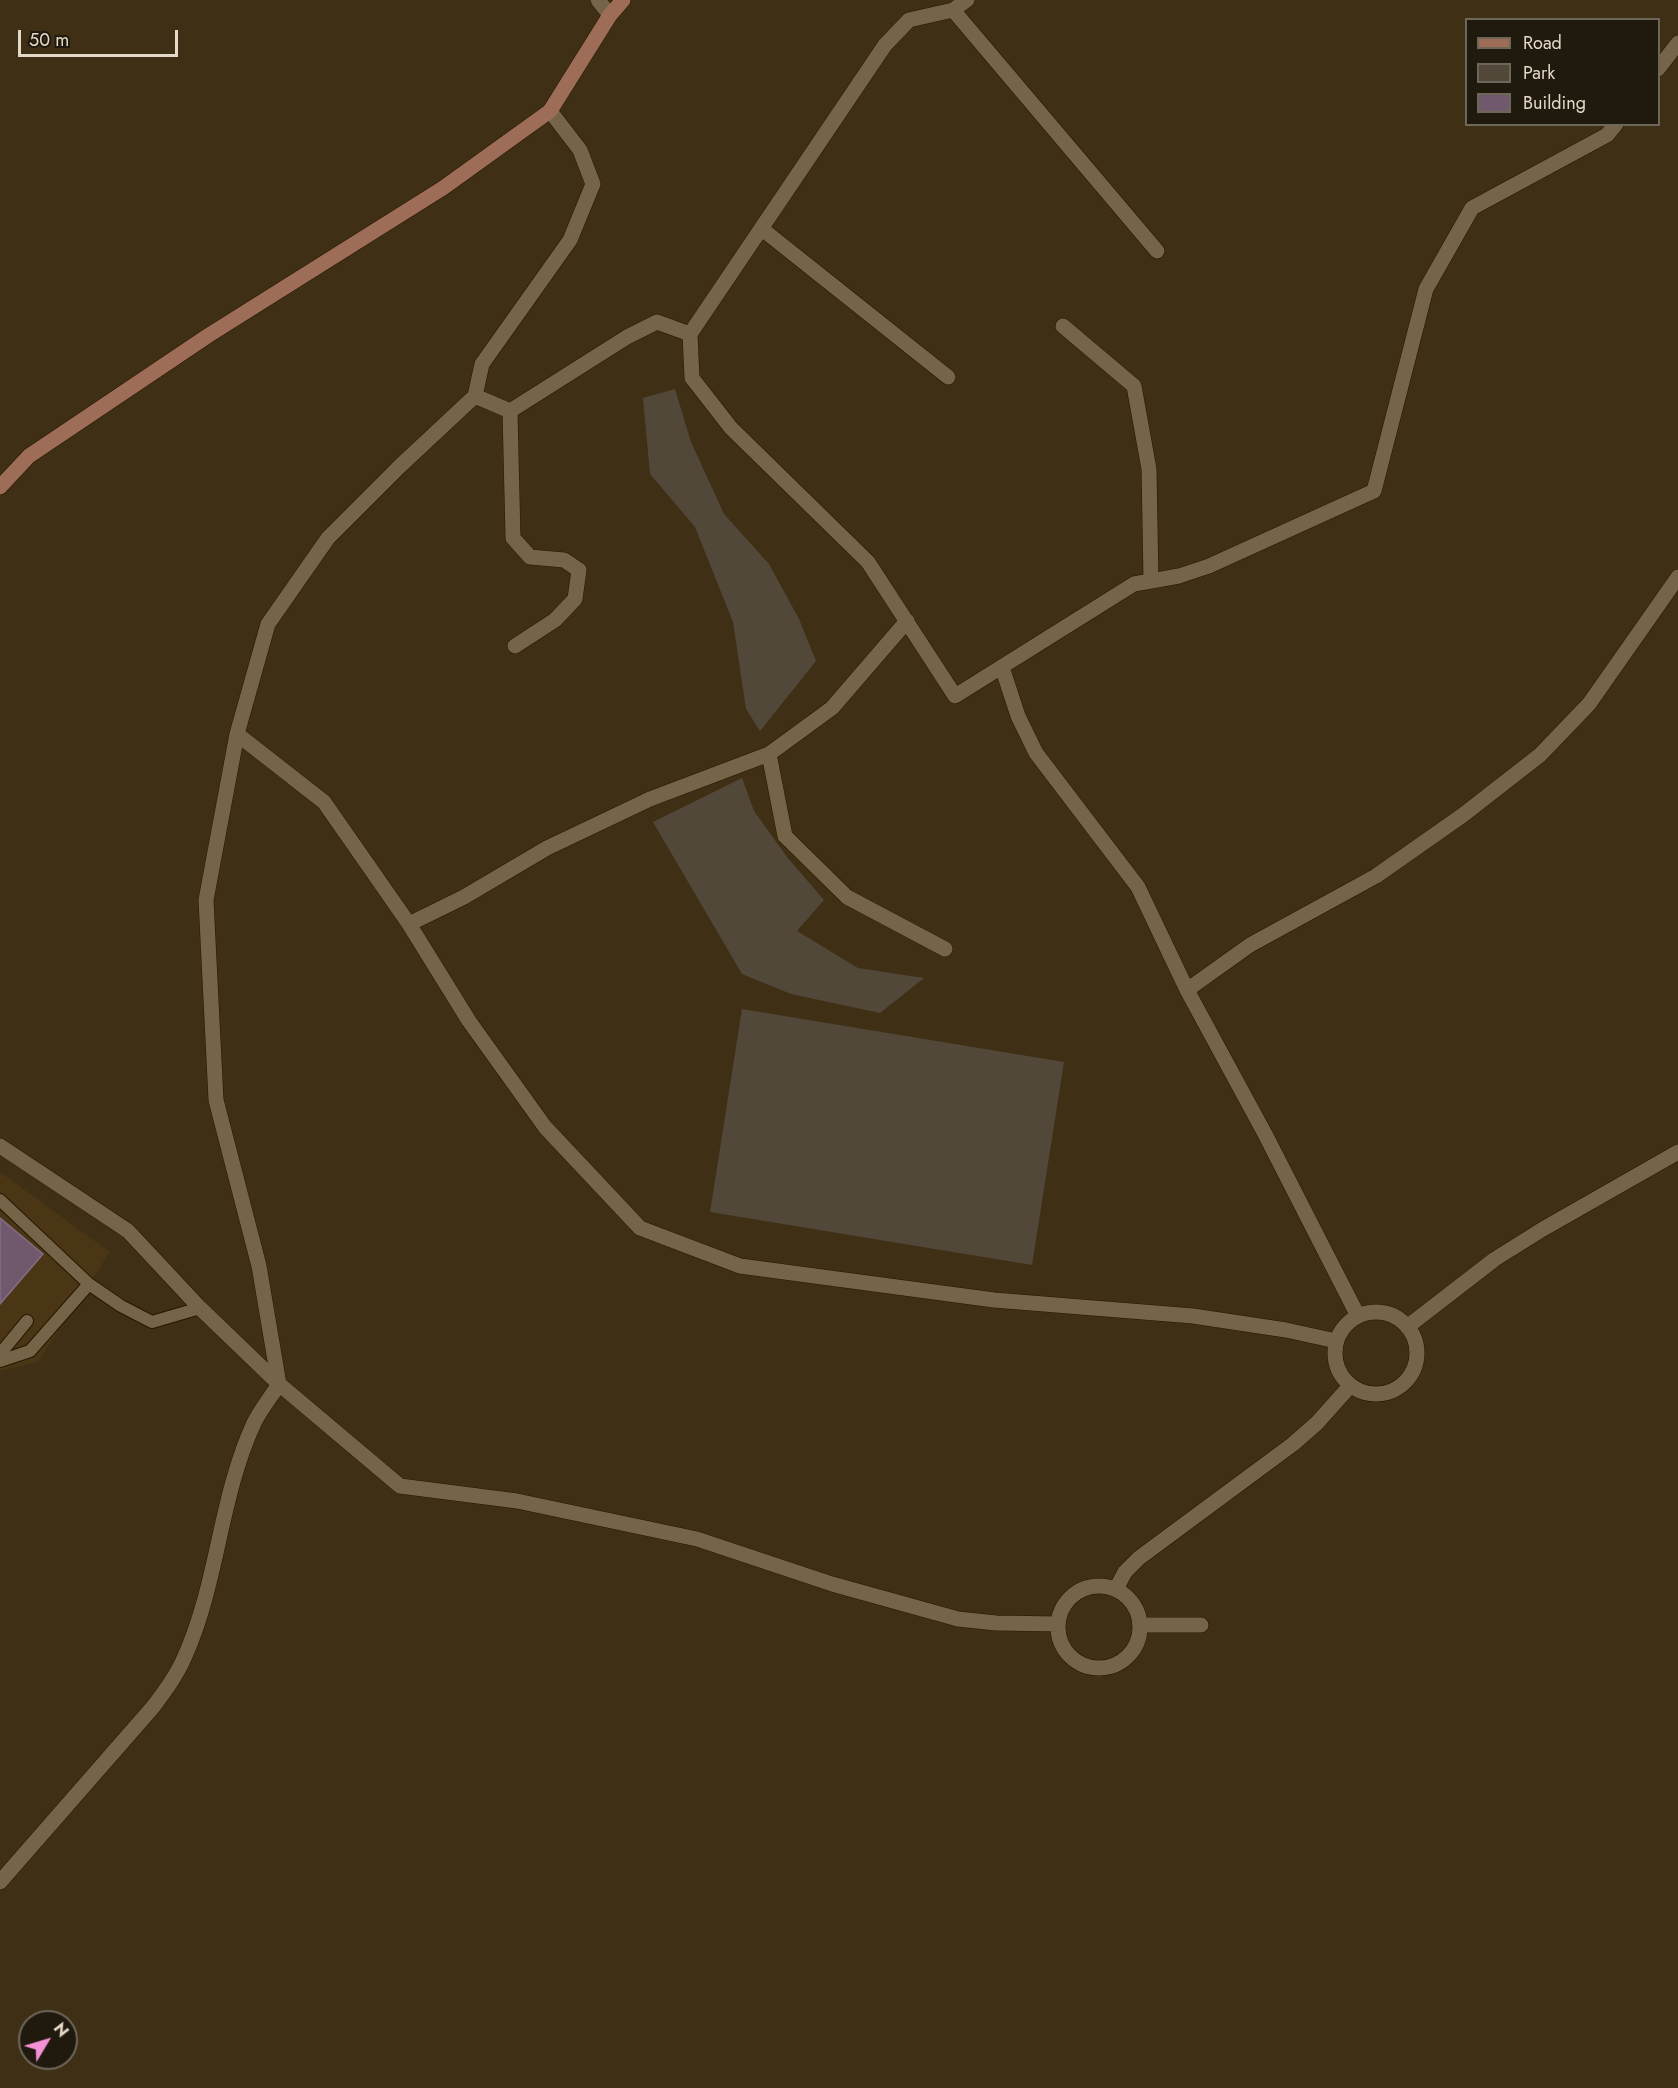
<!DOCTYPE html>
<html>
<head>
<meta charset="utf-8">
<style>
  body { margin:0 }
  #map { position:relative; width:1678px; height:2088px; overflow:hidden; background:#3f2f15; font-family:Jost,sans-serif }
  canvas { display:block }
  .legend { position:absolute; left:1465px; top:18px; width:195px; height:108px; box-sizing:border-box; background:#20190d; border:2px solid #6e6658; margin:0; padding:8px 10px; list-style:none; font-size:18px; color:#e3d9c9 }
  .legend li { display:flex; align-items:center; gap:12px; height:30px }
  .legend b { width:30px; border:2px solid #6e6658 }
  .north { position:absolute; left:18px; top:2010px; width:60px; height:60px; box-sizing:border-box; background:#20190d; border:2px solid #6e6658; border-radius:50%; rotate:52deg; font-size:16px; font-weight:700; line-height:24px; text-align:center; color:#e3d9c9 }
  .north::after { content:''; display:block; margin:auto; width:21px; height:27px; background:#f491d4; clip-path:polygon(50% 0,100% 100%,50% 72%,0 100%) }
  .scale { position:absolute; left:18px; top:30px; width:160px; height:27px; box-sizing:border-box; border:3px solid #e3d9c9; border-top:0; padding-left:8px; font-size:18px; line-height:21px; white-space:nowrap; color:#e3d9c9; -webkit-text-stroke:4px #20190d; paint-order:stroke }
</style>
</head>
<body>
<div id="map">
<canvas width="1678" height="2088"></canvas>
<ul class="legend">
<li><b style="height:8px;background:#9d6d57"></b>Road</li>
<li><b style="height:16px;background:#514839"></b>Park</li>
<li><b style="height:16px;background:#70596d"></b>Building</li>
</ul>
<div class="north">N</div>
<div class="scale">50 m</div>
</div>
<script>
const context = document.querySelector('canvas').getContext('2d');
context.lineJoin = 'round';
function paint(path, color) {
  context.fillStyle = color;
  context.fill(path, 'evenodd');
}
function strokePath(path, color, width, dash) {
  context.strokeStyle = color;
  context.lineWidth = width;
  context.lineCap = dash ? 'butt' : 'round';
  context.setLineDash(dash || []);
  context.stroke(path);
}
paint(new Path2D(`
  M0,1172L110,1252L38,1362L0,1371Z`), '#4a3614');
paint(new Path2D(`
  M675,389L691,442L724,514L769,564L799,619L816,661L760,731L746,709L733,622L695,527L650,474L643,398Z
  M742,778L754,811L787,857L824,900L797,931L858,968L924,978L880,1013L791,994L742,974L653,822Z
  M742,1009L1064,1062L1032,1265L710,1212Z`), '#514839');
const building = new Path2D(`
  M0,1218L43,1254L0,1304Z`);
paint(building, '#70596d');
strokePath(building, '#876d84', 1.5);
const lane = new Path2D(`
  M0,1200L89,1284L121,1306L152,1322L200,1308
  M0,1354L27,1321
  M0,1361L30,1351L89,1284`);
const street = new Path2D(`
  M598,0L610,15
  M953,10L1157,251
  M1658,69L1678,43
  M550,111L580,150L593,184L570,240L482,364L475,396L510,411L627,337L657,322L690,334L692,378L731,428L868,562L955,696L1134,584L1179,576L1209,566L1374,491L1426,289L1472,208L1607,135L1616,124
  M762,229L948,377
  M1063,326L1134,386L1149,469L1151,581
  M690,334L885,45L909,20L953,10L967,0
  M475,396L400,466L328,538L268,624L237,734L206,900L216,1100L259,1266L279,1384L400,1486L517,1501L697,1539L832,1584L958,1619L996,1623L1058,1624
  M510,411L513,538L530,557L564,560L579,570L575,599L555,620L515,646
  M1002,667L1018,716L1036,753L1138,887L1187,990L1265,1134L1358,1316
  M237,734L324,802L409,924L469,1021L545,1127L640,1228L740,1266L994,1300L1193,1316L1286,1330L1336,1341
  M769,754L785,836L847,897L945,949
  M409,924L464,897L547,848L650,799L769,754L832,708L907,621
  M1187,990L1250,945L1376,876L1463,815L1540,755L1589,704L1678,577
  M0,1146L128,1231L200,1308L279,1384C271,1397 261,1409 254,1423C220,1496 218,1582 185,1656C177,1675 165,1691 153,1707L0,1882
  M1335 1353a41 41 0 1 1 82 0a41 41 0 1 1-82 0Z
  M1407,1327L1495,1259L1543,1229L1678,1152
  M1058 1627a41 41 0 1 1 82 0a41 41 0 1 1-82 0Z
  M1116,1589L1125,1572L1139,1558L1293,1444L1317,1423L1350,1386
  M1140,1625H1201`);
const secondary = new Path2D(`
  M0,487L29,456L209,335L443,188L550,111L610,15L623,0`);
strokePath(lane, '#261700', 14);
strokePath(street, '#261700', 16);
strokePath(secondary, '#261700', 16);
strokePath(lane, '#766448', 12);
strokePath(street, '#766448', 15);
strokePath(secondary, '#9d6d57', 15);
</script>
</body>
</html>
